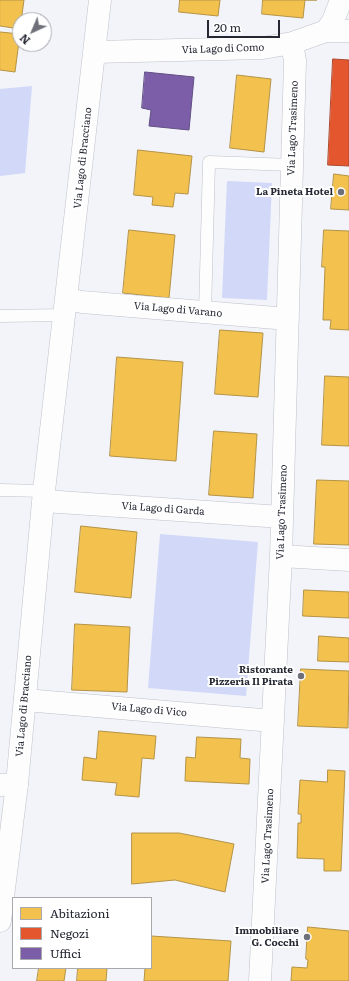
<!DOCTYPE html>
<html>
<head>
<meta charset="utf-8">
<style>
  body { margin:0 }
  #map { position:relative; width:349px; height:981px; overflow:hidden; background:#f2f4fa; font-family:Literata,serif }
  canvas { display:block }
  .legend { position:absolute; left:12px; top:897px; width:140px; height:72px; box-sizing:border-box; background:#fff; border:1px solid #a8a9ad; margin:0; padding:5px 7px; list-style:none; font-size:12px; color:#252833 }
  .legend li { display:flex; align-items:center; gap:8px; height:20px }
  .legend b { width:20px; border:1px solid #a8a9ad }
  .north { position:absolute; left:12px; top:12px; width:40px; height:40px; box-sizing:border-box; background:#fff; border:1px solid #a8a9ad; border-radius:50%; rotate:224deg; font-size:11px; font-weight:700; line-height:16px; text-align:center; color:#252833 }
  .north::after { content:''; display:block; margin:auto; width:14px; height:18px; background:#6d6f79; clip-path:polygon(50% 0,100% 100%,50% 72%,0 100%) }
  .scale { position:absolute; left:207px; top:20px; width:73px; height:18px; box-sizing:border-box; border:2px solid #252833; border-top:0; padding-left:5px; font-size:12px; line-height:14px; white-space:nowrap; color:#252833; -webkit-text-stroke:3px #fff; paint-order:stroke }
</style>
</head>
<body>
<div id="map">
<canvas width="349" height="981"></canvas>
<ul class="legend">
<li><b style="height:11px;background:#f2c14e"></b>Abitazioni</li>
<li><b style="height:11px;background:#e4572e"></b>Negozi</li>
<li><b style="height:11px;background:#7b5ea7"></b>Uffici</li>
</ul>
<div class="north">N</div>
<div class="scale">20 m</div>
</div>
<script>
const context = document.querySelector('canvas').getContext('2d');
context.lineJoin = 'round';
function paint(path, color) {
  context.fillStyle = color;
  context.fill(path, 'evenodd');
}
function strokePath(path, color, width, dash) {
  context.strokeStyle = color;
  context.lineWidth = width;
  context.lineCap = dash ? 'butt' : 'round';
  context.setLineDash(dash || []);
  context.stroke(path);
}
function drawText(font, color, halo, rows, align = 'center') {
  context.font = font + ' Literata,serif';
  context.lineWidth = 4;
  context.setLineDash([]);
  context.textBaseline = 'middle';
  context.strokeStyle = halo;
  context.fillStyle = color;
  for (const [text, x, y, turn = 0] of rows) {
    context.save();
    context.translate(x, y);
    context.rotate((+turn || 0) * Math.PI / 180);
    context.textAlign = isNaN(turn) ? turn : align;
    if (halo) context.strokeText(text, 0, 0);
    context.fillText(text, 0, 0);
    context.restore();
  }
}
paint(new Path2D(`
  M32,86L25,173L0,176V89Z
  M227,181L272,183L267,300L222,298Z
  M160,534L258,542L246,696L148,688Z`), '#d2d8f8');
const homes = new Path2D(`
  M0,0H24L20,29L0,26Z
  M180,0H220L218,16L179,12Z
  M263,0H317H305L303,18L262,14Z
  M0,32L20,34L15,72L0,70Z
  M237,75L271,79L264,152L230,148Z
  M138,150L192,156L188,194L175,193L173,207L152,205L153,197L134,195Z
  M334,174L349,176V210L331,209Z
  M129,230L175,235L169,298L123,293Z
  M324,230L349,231V330L330,329L331,320H323L325,267H322Z
  M220,330L263,333L258,397L215,394Z
  M117,357L183,362L176,461L110,456Z
  M325,376L349,377V446L322,445Z
  M214,431L257,434L253,498L209,495Z
  M317,480L349,481V545L314,544Z
  M81,526L137,532L131,598L75,592Z
  M304,590L349,592V618L303,616Z
  M75,624L130,627L127,692L72,690Z
  M319,636L349,638V662L318,661Z
  M301,669L349,671L348,728L298,726Z
  M99,731L156,736L154,759L142,758L139,797L115,795L117,783L82,780L84,757L96,759Z
  M197,737L241,739L240,758L250,759L249,784L185,781L186,757L195,758Z
  M328,770L345,771L341,871H324V859L297,858L298,823H301V814H298L300,780L327,782Z
  M132,833H179L234,844L225,892L175,880L132,884Z
  M308,927L349,931V981H291L292,967L307,968L308,960L306,959Z
  M151,936L231,941L228,981H144L145,968H151Z
  M39,968H66L64,981H37Z
  M78,968H107L106,981H77Z`);
paint(homes, '#f2c14e');
strokePath(homes, '#b49346', 1);
const shops = new Path2D(`
  M333,59L349,60V166L328,165Z`);
paint(shops, '#e4572e');
strokePath(shops, '#ab4930', 1);
const offices = new Path2D(`
  M145,72L194,77L189,130L149,126L151,110L142,108Z`);
paint(offices, '#7b5ea7');
strokePath(offices, '#614e84', 1);
const service = new Path2D(`
  M205,312L209,162L292,165
  M0,316L65,315
  M0,490L44,491`);
const minor = new Path2D(`
  M326,31L333,21L341,0
  M95,52L263,48L292,43L326,31H349
  M67,299L82,302L288,319
  M44,501L282,517
  M281,556L349,560
  M25,700L273,721
  M0,785L17,784
  M260,981L281,556L295,61L292,43`);
const secondary = new Path2D(`
  M0,921L17,784L44,491L100,0`);
strokePath(service, '#bfc1c9', 13);
strokePath(minor, '#bfc1c9', 23);
strokePath(secondary, '#bfc1c9', 23);
strokePath(service, '#fdfdfe', 12);
strokePath(minor, '#fdfdfe', 22);
strokePath(secondary, '#fdfdfe', 22);
for (const [x, y, r, color] of [
  [341,192,4,"#6d6f79"],
  [301,676,4,"#6d6f79"],
  [307,937,4,"#6d6f79"]
]) {
  const dot = new Path2D();
  dot.arc(x, y, r, 0, 2 * Math.PI);
  context.fillStyle = color;
  context.fill(dot);
  strokePath(dot, '#fff', 1.5);
}
drawText('10px', '#252833', '#fff', [
  ["Via Lago di Como",223,49,-2],
  ["Via Lago Trasimeno",293,128,-88],
  ["Via Lago di Bracciano",83,158,-84],
  ["Via Lago di Varano",178,310,5],
  ["Via Lago di Garda",163,509,4],
  ["Via Lago Trasimeno",282,512,-88],
  ["Via Lago di Bracciano",24,706,-85],
  ["Via Lago di Vico",149,710,5],
  ["Via Lago Trasimeno",268,836,-87]
]);
drawText('bold 10px', '#252833', '#fff', [
  ["La Pineta Hotel",333,192],
  ["Ristorante",293,670],
  ["Pizzeria Il Pirata",293,682],
  ["Immobiliare",299,931],
  ["G. Cocchi",299,943]
], 'right');
</script>
</body>
</html>
